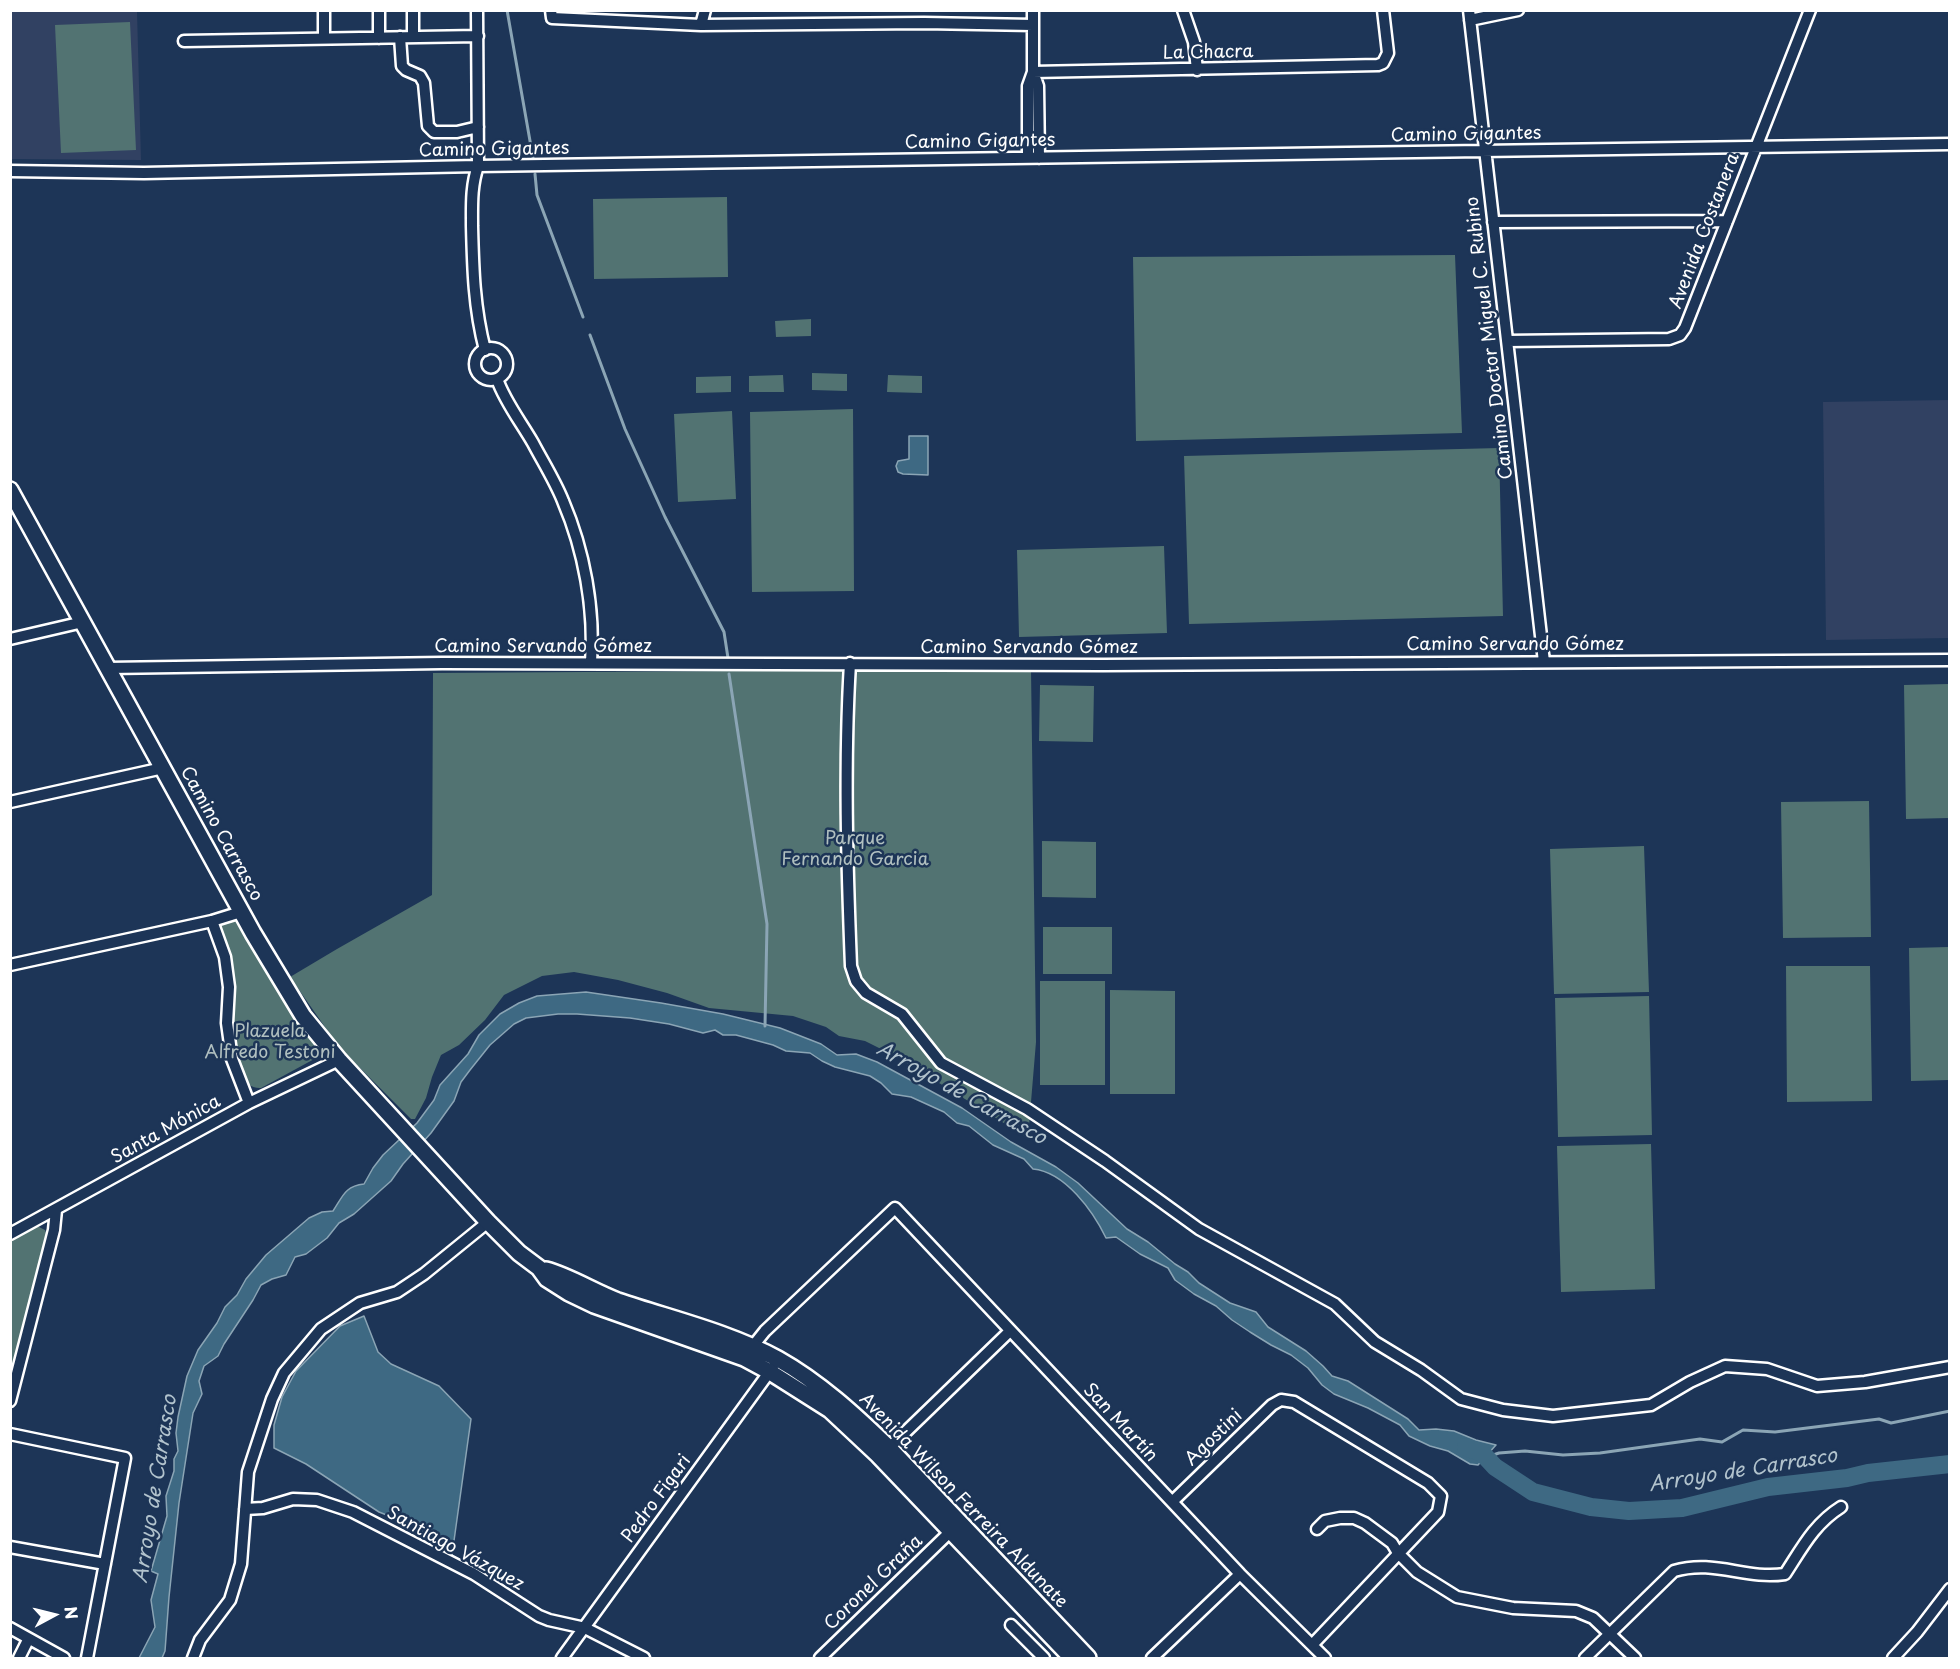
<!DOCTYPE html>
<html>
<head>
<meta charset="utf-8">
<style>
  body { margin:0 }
  #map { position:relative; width:1960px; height:1669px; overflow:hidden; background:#1d3557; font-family:"Playpen Sans",sans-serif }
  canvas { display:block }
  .frame { position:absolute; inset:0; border:12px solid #fff; pointer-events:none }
  .north { position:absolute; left:24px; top:1585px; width:60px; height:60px; -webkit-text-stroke:4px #1d3557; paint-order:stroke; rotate:83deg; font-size:16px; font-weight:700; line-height:24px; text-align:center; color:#fff }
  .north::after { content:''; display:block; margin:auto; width:21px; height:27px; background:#fff; clip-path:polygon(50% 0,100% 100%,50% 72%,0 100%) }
</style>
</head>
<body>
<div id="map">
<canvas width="1960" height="1669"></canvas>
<div class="frame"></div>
<div class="north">N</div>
</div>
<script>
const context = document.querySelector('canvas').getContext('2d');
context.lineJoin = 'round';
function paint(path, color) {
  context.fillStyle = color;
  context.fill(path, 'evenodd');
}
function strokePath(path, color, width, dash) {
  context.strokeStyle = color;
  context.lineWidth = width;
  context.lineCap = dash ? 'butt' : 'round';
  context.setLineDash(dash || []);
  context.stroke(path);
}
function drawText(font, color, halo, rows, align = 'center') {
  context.font = font + ' "Playpen Sans",sans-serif';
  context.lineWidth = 5;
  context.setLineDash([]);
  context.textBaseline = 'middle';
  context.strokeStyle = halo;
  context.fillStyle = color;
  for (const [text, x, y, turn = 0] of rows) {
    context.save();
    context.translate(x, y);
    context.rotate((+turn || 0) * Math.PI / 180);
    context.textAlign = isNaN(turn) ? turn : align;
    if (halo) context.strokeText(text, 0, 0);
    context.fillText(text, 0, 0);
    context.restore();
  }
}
paint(new Path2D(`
  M11,11H137L141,160L11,159Z
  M1949,400V638L1826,640L1823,402Z`), '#314162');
paint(new Path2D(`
  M130,22L136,150L61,153L55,25Z
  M727,197L728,277L594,279L593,199Z
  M1455,255L1462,433L1136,441L1133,257Z
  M811,319V336L776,337L775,321Z
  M812,373L847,374V391L812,390Z
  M783,375L784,392H749V376Z
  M888,375L922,376V393L887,392Z
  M731,376V392L696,393V377Z
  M853,409L854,591L752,592L750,412Z
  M732,411L736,499L678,502L674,414Z
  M1499,448L1503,616L1189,624L1184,456Z
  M1164,546L1167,633L1019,637L1017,550Z
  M1031,669L1036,1042L1028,1138L897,1057L865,1041L839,1036L826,1027L793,1016L709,1008L667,993L618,980L574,972L542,976L504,995L485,1020L459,1045L441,1055L432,1077L426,1098L415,1119H411L339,1047L290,977L337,949L432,895L433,673Z
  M1949,684V818L1906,819L1904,685Z
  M1040,685L1094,686L1093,742L1039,741Z
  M1869,801L1871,937L1783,938L1781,802Z
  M1042,841L1096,842V898L1042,897Z
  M1644,846L1649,992L1554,994L1550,849Z
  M235,920L299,1021L325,1050L318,1057L261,1088C224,1090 235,993 232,970C230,955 224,940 219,926Z
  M1043,927H1112V974H1043Z
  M1949,947V1080L1911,1081L1909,948Z
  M1786,966H1870L1872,1101L1787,1102Z
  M1040,981H1105V1085H1040Z
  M1110,990L1175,991V1094H1110Z
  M1649,996L1652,1135L1558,1137L1555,998Z
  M1651,1144L1655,1289L1561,1292L1557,1146Z
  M37,1226L45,1230L48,1238L16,1362L11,1365L10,1239Z`), '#527372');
const water = new Path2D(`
  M909,436H928V475L903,474L898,472L896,466L898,461L909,459Z
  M586,992L661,1003L723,1014L780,1028L821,1044L837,1055L856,1054L877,1062L962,1108L1011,1142L1056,1167L1078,1183L1127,1229L1148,1242L1175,1264L1188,1272L1199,1283L1230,1303L1256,1312L1268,1327L1306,1351L1323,1366L1332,1376L1348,1381L1408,1419L1419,1430L1436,1429L1454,1431L1476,1440L1496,1445L1478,1465L1470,1464L1448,1451L1430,1446L1409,1436L1400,1425L1368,1408L1334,1394L1322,1385L1308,1368L1291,1355L1271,1345L1250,1332L1232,1320L1216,1306L1194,1294L1175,1280L1168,1268L1140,1254L1116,1237L1106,1238C1093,1211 1065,1172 1033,1169L1024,1159L993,1145L969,1126L957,1123L944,1112L911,1097L892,1094L881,1083L870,1076L835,1067L822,1061L810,1053L786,1051L773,1045L736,1035H723L715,1030L703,1033L669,1024L630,1018L577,1014H558L526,1018L514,1024L490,1045L470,1070L461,1082L454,1101L431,1133L403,1164L391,1181L354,1214L339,1223L327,1238L306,1254L295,1257L286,1275L272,1279L261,1285L253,1300L224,1344L218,1356L204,1366L199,1381L202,1394L193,1413L179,1503L169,1597L165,1651L162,1658H139L155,1627L151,1600L158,1574L151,1571L167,1516L166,1496L174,1471V1459L178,1451L176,1433L178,1417L187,1376L198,1350L217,1323L225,1307L237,1295L246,1279L266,1255L309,1218L322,1212L333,1211C343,1196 345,1186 364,1184L373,1168L383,1155L417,1123L434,1100L440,1085L468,1054L479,1035L500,1014L519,1003L537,996Z
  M364,1316L378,1352L391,1364L439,1386L471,1419L452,1555L432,1538L407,1523L379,1512L306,1464L274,1448V1425L282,1397L296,1371L340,1326Z`);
paint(water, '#3e6983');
strokePath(water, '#8ba5b5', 1.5);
strokePath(new Path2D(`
  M507,10L533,158
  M535,174L537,195L583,317
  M590,335L625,429L665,517L724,632L728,658
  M729,674L767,924L765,1026
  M1487,1457L1499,1453L1525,1451L1563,1455L1600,1453L1700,1439L1722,1442L1743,1430L1775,1432L1879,1419L1891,1423L1950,1411`), '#8ba5b5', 3);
strokePath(new Path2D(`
  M1466,1447L1482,1453L1495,1467L1533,1492L1591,1507L1629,1511L1682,1508L1768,1487L1847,1478L1868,1473L1950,1464`), '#3e6983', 18);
const street = new Path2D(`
  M379,10V38
  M413,10V36
  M477,10L478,166C471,186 472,205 472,226C473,268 474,308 485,350
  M551,10L552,18L701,25L924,23L1033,25
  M1033,10V72L1038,86L1039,158
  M1183,10L1194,42L1197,70
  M1469,10L1544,662
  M1470,20L1518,10
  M701,25L705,10
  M400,37L402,66L406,70L420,76L424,83L428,126L434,132H457L478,127
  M324,38V10
  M184,41L478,36
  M1033,72L1378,65L1383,63L1388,53L1383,10
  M1028,158V86L1033,72
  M10,171L144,173L478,166L1950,144
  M1493,222L1727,221
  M1507,341L1669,339L1680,335L1685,328L1810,10
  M475 364a16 16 0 1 1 32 0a16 16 0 1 1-32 0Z
  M497,379C505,402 521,422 533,443C543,462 555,481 563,501C584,550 595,609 591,663
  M10,639L83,622
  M850,663C844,764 847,865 851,966L856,981L866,993L902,1014L941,1063L1027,1109L1105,1161L1199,1229L1335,1304L1375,1342L1421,1370L1461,1399L1503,1410L1553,1416L1651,1405L1690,1382L1725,1366L1767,1369L1817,1386L1865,1382L1950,1367
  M108,668L442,663L1103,665L1950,660
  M10,802L163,768
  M212,921L225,957L229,987L227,1023L232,1059L249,1103
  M10,965L212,921L241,912
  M10,1234L249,1103L339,1060
  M749,1351L765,1331L895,1208L1240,1574L1325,1658
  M10,1401L54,1230L56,1210
  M10,1434L125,1458L87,1658
  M889,1448L1010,1331
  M1172,1502L1272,1405L1281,1400L1294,1402L1428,1483L1441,1496L1438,1512L1312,1645
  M245,1509L263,1508L293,1499L317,1500L353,1512L474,1574L539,1616L549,1620L585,1628L644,1658
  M1317,1529L1325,1521L1340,1518H1354L1365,1523L1392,1543L1398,1553L1417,1572L1457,1597L1513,1608L1576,1611L1593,1618L1635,1658
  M10,1547L105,1564
  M1011,1625L1044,1658
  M10,1628L64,1658
  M19,1658L28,1640
  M193,1658L200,1640L230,1600L241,1564L248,1472L272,1399L284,1373L321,1329L360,1303L397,1292L424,1274L488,1222
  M562,1658L773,1367
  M820,1658L951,1531
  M1152,1658L1240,1574
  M1585,1658L1674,1571C1715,1559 1745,1580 1785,1574C1802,1548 1814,1524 1841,1507
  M1893,1658L1917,1632L1950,1589`);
const secondary = new Path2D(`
  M10,490L253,933L303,1016L339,1060L488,1222L519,1253L539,1268L547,1279L569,1293L594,1305L744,1358L770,1372L830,1410L878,1455L1072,1658
  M546,1270C569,1276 594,1292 618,1301C671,1319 728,1332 778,1359C819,1382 855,1415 889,1448L1088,1658`);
strokePath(street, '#fff', 15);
strokePath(secondary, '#fff', 20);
strokePath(street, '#1d3557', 10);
strokePath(secondary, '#1d3557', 15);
drawText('18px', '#fff', '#1d3557', [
  ["La Chacra",1208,53,-1],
  ["Camino Gigantes",1466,135,-1],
  ["Camino Gigantes",980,142,-1],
  ["Camino Gigantes",494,150,-1],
  ["Avenida Costanera",1705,231,-69],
  ["Camino Doctor Miguel C. Rubino",1490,338,-97],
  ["Camino Servando Gómez",1515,645],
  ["Camino Servando Gómez",543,647],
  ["Camino Servando Gómez",1029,648],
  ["Camino Carrasco",221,834,61],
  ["Santa Mónica",166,1130,-29],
  ["San Martín",1120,1423,47],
  ["Agostini",1214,1438,-44],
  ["Pedro Figari",657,1499,-54],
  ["Avenida Wilson Ferreira Aldunate",963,1501,46],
  ["Santiago Vázquez",455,1549,29],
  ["Coronel Graña",874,1583,-44]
]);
drawText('18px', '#b1c0c0', '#1d3557', [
  ["Parque",855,839],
  ["Fernando Garcia",855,860],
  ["Plazuela",270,1032],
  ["Alfredo Testoni",270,1053]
]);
drawText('italic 20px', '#b2c3cd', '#1d3557', [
  ["Arroyo de Carrasco",961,1094,29],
  ["Arroyo de Carrasco",1743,1471,-9],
  ["Arroyo de Carrasco",156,1489,-81]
]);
</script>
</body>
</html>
